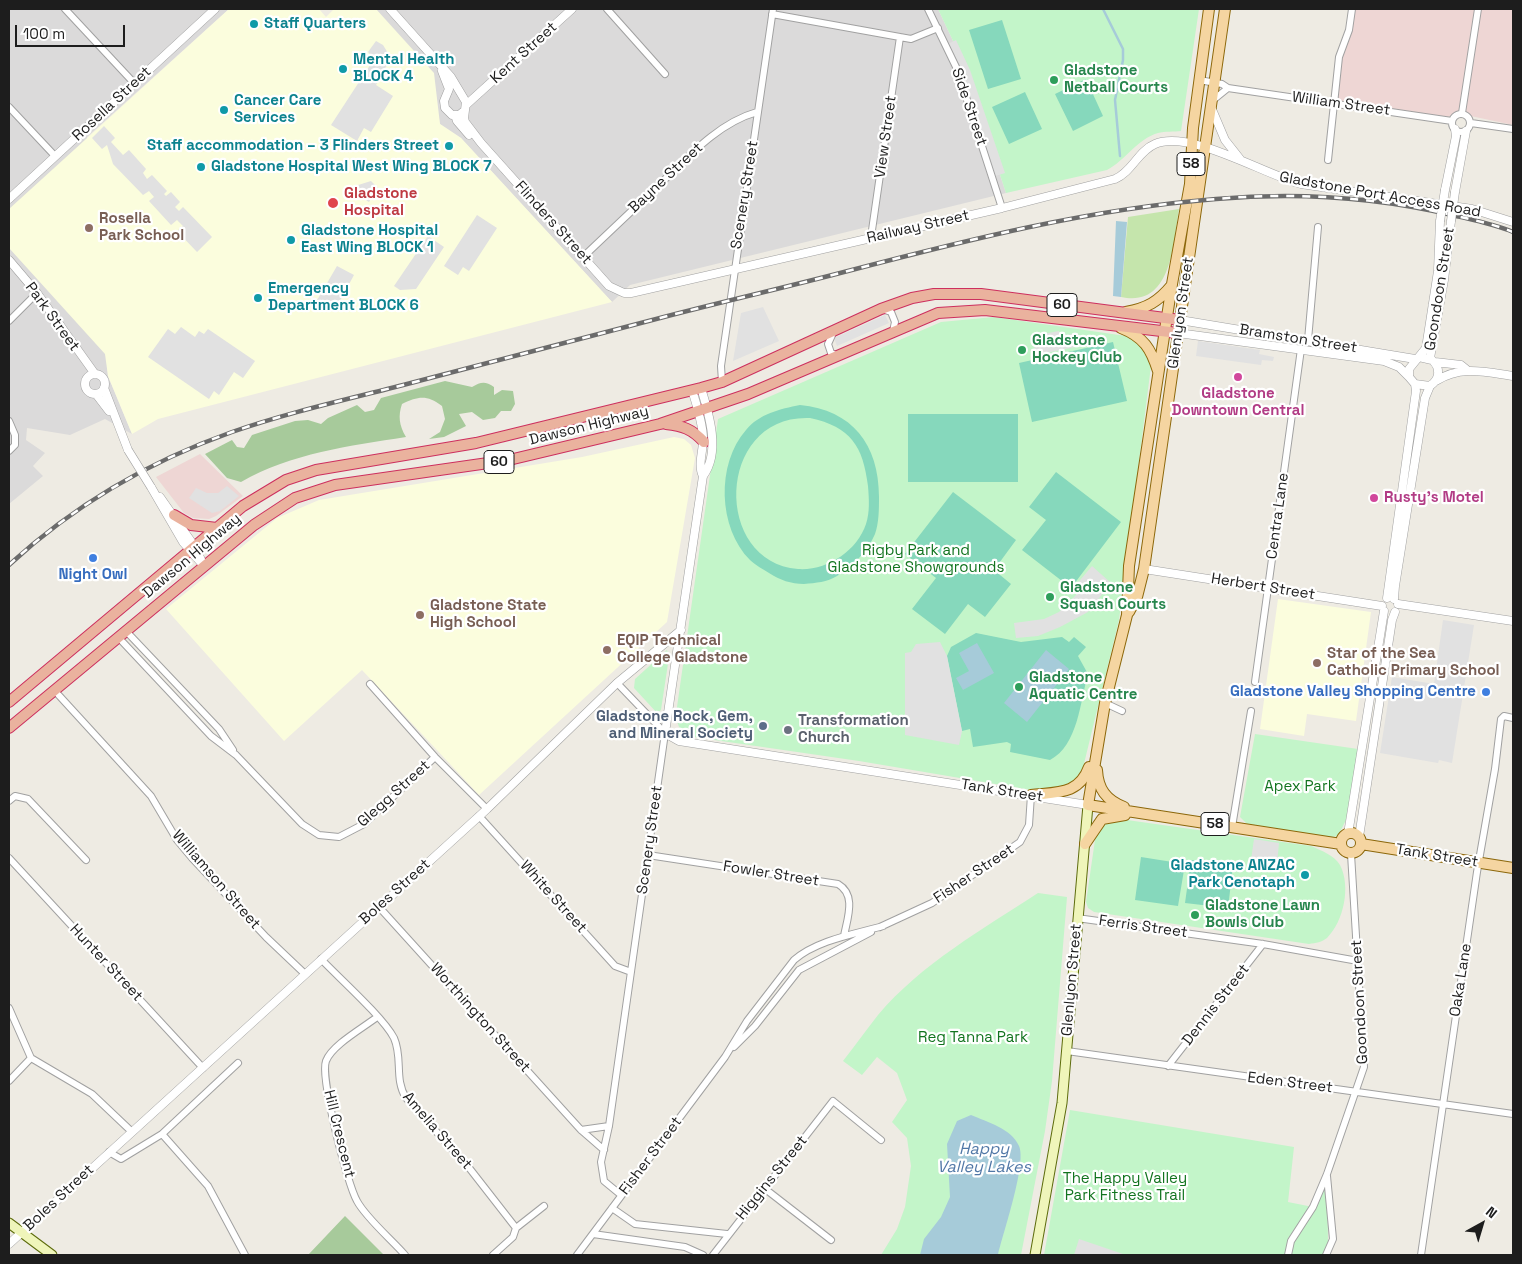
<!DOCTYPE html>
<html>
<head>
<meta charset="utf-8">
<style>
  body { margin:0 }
  #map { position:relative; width:1522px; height:1264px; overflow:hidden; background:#eeebe3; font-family:"Space Grotesk",sans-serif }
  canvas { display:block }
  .frame { position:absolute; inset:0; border:10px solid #1d1d1d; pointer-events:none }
  .north { position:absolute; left:1457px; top:1199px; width:50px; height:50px; -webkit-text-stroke:4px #fff; paint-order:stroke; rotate:39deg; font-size:14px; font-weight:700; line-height:20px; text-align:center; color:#1d1d1d }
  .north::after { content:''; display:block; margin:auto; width:18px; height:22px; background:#1d1d1d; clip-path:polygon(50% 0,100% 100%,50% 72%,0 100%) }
  .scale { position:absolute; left:15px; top:25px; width:110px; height:22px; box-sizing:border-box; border:2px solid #1d1d1d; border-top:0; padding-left:6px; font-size:15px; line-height:18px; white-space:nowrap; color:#1d1d1d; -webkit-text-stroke:4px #fff; paint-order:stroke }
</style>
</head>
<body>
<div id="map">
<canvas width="1522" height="1264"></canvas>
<div class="frame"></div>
<div class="north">N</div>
<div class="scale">100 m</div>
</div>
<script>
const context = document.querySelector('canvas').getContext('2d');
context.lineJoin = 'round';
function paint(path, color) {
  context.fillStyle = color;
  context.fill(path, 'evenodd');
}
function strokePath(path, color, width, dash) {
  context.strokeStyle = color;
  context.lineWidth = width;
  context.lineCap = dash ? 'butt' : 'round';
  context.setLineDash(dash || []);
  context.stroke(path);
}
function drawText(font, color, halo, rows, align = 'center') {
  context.font = font + ' "Space Grotesk",sans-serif';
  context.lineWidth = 4.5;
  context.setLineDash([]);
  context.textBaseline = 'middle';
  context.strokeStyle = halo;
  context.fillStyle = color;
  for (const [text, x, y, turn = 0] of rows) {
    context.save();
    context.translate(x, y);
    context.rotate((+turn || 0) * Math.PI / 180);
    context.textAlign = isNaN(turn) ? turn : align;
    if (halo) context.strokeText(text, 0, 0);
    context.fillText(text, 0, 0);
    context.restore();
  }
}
paint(new Path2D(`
  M9,9H229L87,137L108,376L132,434L105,419L70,435L27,428L26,440L45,453L33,466L43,476L9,504Z
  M376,9H938L962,60L1006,193L630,285L612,302L461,138L440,124L436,104Z`), '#dbdada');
paint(new Path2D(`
  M1352,9H1513V125L1466,115H1452L1444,119L1334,103L1339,57Z
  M200,454L243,496L216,516L209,519L193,518L184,513L156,477Z`), '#eed6d4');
paint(new Path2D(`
  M229,9H319L326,17L334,9H376L434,73L440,124L461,138L612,302L158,419L132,434L108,376L105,354L9,248V209Z
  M674,437L684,439L691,445L695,458L667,622L479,795L362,670L284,741L166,609L277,518L319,500L582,457Z
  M1278,599L1371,612L1356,721L1307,714L1304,736L1260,729Z`), '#fbfddd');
paint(new Path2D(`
  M1179,209C1173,244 1172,308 1121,297L1128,217Z`), '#c5e5ac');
paint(new Path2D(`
  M445,381L472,387C481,382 485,381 494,387V395L502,390L513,391L515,404L511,411H501L495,418L483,420L472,412L459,414L466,426L444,437L429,439L440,432L445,419L442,406C427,395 419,396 402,404C398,416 399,425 406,437C349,446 292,453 241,482L227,478L205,454L232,440L237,447L244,448L252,435L295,421L308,420L321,424L328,418L357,405L365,412L374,410L381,398Z
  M345,1216L384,1255H308Z`), '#a7ca9b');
paint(new Path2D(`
  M938,9H1199L1181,131C1174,132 1165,131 1158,133C1137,139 1126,160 1107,170L1006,193L962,60Z
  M994,317L1126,336L1142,347L1151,366L1119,620L1081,776L1061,791H1037L859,761L694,737C681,733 677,727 676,714L718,419L941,322Z
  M667,650L669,657L661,710L657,713L634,688L635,679Z
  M1255,734L1358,749L1347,818L1338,836L1327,838L1248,825L1240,817Z
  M1120,819L1311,846C1322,851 1334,855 1340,865C1351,886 1344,921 1327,938C1322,942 1316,943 1309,944L1094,912L1088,908L1086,902L1096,833L1101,826Z
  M1038,893L1067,897L1052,1081L1045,1131L1021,1255H881L897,1229L905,1207L911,1166L907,1138L892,1122L907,1100L897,1073L877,1057L862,1075L843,1061C855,1046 866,1030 878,1015C921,964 983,929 1038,893Z
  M1070,1110L1294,1147L1288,1202L1313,1207L1327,1174L1328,1242L1323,1255H1044Z`), '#c3f5c9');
paint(new Path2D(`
  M1002,20L1021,79L988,89L969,30Z
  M1086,79L1103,116L1073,131L1055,94Z
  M1025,92L1042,129L1009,144L992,107Z
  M1113,342L1127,401L1032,422L1019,363Z
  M800,405C852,410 879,444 879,497C879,509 879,523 875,534C868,551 852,567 837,576C827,582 816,583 804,584C791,584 780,580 769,573C763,569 755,565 750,560C718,528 716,464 746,430C759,414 780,409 800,405ZM810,418C851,427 863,446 868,486C869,499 870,512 866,524C857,551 827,571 798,569C712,562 716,414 810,418Z
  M908,414H1018V482H908Z
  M1056,472L1121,522L1071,588L1022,550L1046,520L1029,507Z
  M953,492L1016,540L994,570L1011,584L985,617L968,604L945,634L912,609L936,578L905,554Z
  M976,633L1021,642L1062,637L1069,642L1074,637L1086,647L1078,656L1088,674C1080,702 1078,745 1050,760L1010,752L1011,744L1007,742L973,747L970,729L962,731L947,656L951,647Z
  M1141,857L1185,864L1178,906L1135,900Z
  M1191,860L1233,866L1228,908L1185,903Z`), '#86d8bc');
paint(new Path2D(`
  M956,40L970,70L1005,173L992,177L946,45Z
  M376,41L383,45L391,58L376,85L393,96L371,132L364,128L357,141L331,125L374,59L368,52Z
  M104,126L115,138L111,142L123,155L129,150L146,169L143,173L147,179L152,175L167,191L164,194L166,196L171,192L180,202L175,207L179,211L183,207L212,237L197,252L177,231L183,226L177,220L171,225L149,201L154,197L149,191L143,195L113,164L107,145L102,149L92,138Z
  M371,181L378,188L369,202L354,193L355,186Z
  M477,215L497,228L469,271L463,267L458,275L444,266Z
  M428,236L444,247L416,289L400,290L394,286Z
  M337,266L354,275L334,312L316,302Z
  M763,307L779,341L733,361L741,313Z
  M885,315L889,323L837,346L834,338Z
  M181,327L195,337L199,331L204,334L208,329L255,361L243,378L234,372L219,395L214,391L209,399L148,357L168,329L175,334Z
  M1059,331L1060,336L1078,333L1080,346L1036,355L1032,336Z
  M1198,341L1260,350L1259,354L1274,357L1273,361L1262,360L1261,365L1196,356Z
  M227,486L239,496L220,511L212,513L189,498L196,488L207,493H218Z
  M1092,566L1111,583L1088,612L1060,627L1038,636L1016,638L1014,623L1044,619L1059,612L1081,590L1075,586Z
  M1443,620L1474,625L1452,763L1439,760L1438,763L1380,753L1392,677L1434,684Z
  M940,642L947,656L962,731L959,745L905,735V653L911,652L916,644Z
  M1254,839L1279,843L1277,864L1251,860Z
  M1079,1239L1123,1254L1122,1255H1074Z`), '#e1e1e1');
paint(new Path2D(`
  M1116,221L1127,222L1121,297L1113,296Z
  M977,643L994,673L963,690L956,678L969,671L959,653Z
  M1046,650L1069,669L1027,722L1004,703Z
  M971,1115C987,1122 1011,1128 1019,1146C1027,1164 1003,1233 998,1255H920L924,1239L941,1217L950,1197L947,1144L957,1121Z`), '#a6cbd9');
strokePath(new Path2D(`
  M1103,9L1123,49V60L1115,100L1120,156`), '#a6cbd9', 2.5);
const minor = new Path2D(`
  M65,9L134,83
  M607,9L665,74
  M928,9L957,69L1002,208
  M772,14L911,39L938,28
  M1199,80L1222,84L1228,88L1452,121
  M1212,101L1228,88
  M9,107L55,156
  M1462,113L1478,9
  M1452 123a9 9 0 1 1 18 0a9 9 0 1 1-18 0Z
  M1471,123L1513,129
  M1328,160L1339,57L1349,30L1352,9
  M871,237L900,37
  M583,257C608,233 634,209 659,185C688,157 718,123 757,112
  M881,309L891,312L895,322L893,331
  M9,321L37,293
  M833,333L828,344L831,353L836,355
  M1308,340L1318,227
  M722,382L721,366L773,9
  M9,421L15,435V445L9,451
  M125,630L219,729L233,750
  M118,637L211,736L236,755L302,824L319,835L339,837L364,824L435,757
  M1255,682L1301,349
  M617,683L665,733L609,1126L601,1162L604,1181L621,1195
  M370,684L435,757L487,809
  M54,690L151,796L177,840L192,858L266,937L305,974
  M1105,703L1122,711
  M9,801L15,796L28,799L86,860
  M479,816L615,966L631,972
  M1232,827L1251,711
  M648,855L838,884C857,895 847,919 844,936
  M9,858L203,1068
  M379,907L581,1130L604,1150
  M1077,918L1263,944L1358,961
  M880,927L932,903L1020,842L1029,825L1031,795
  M321,959C339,978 383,1017 394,1038C403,1058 394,1079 406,1098L470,1169L516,1228
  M9,1008L31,1058L92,1094L131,1131
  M377,1017C363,1028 332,1045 326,1061C320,1077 347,1184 357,1201C366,1218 392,1240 405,1255
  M734,1047L755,1026L799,970L871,932
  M1067,1051L1513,1114
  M1168,1066L1263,944
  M9,1081L31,1058
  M581,1130L609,1126
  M162,1134L208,1186L245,1255
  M109,1152L121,1159L162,1134L238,1063
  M764,1188L831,1240
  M612,1208L635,1224L727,1234
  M593,1234L685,1247L703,1255
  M493,1255L513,1237L516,1228L544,1206
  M577,1255L725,1057L747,1021L794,960C817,940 855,934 883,926
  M713,1255L833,1101L881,1140
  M1288,1255L1291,1241L1313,1207L1327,1174L1364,1067L1351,854
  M1326,1255L1333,1239L1327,1176
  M1421,1255L1477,872L1495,769L1501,719L1504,716L1513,718`);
const tertiary = new Path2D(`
  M390,9L451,77L466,102L464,118L465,122L481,143L609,286L624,293H631L1002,208L1115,179C1132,172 1138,151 1155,144C1190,129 1265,175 1301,184L1472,209L1513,222
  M442,71L449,89L444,101L445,108L452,115H459L464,111
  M466,105L572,9
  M1211,107L1225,140L1240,159
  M455,115L457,121L469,135
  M1445,190L1456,136L1455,129
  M1455,192L1466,131
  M9,199L215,9
  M9,260L37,293L95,374
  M1180,320L1415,359
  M1178,333L1384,361L1399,367L1409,377
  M1419,357L1432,360C1441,368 1440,379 1430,386L1415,384L1409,377V369L1426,348L1438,271L1440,221
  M1430,358L1444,280L1451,221
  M1435,362L1461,365L1466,369
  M85 384a10 10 0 1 1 20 0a10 10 0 1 1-20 0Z
  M1436,381C1461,365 1485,372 1513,376
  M104,388L128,450
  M701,388C709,414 721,452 703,476L665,733L679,741L1088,805
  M692,390C697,406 702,421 703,437C704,450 697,464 703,476
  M96,394L109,411
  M151,487L183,542L204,566
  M160,497L195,547L202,562
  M1144,569L1382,606
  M1387,598L1416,391L1415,384
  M1394,599L1395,586L1425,398L1430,386
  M1398,604L1513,621
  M1348,834L1384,611
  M1359,837L1392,620L1395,612
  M9,1244L487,809L617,683L681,630`);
const secondary = new Path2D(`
  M9,1223L52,1255
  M1035,1255L1062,1103L1088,805`);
const primary = new Path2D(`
  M1209,9L1193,128L1190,184L1172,284L1129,566L1127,615L1105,703L1088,805L1341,844
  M1126,312C1147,308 1158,302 1172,285
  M1121,328C1144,337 1151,349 1158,371
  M1129,612L1137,597L1144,569L1225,9
  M1097,770C1098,789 1106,800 1124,807
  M1031,795C1057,792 1079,795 1089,767
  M1341 843a10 10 0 1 1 20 0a10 10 0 1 1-20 0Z
  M1085,844L1102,819L1125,815
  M1361,844L1513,868`);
const trunk = new Path2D(`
  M666,424C683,426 692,429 704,442
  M174,515L191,525L217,528
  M9,702L243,506L286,480L316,470L476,443L701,388L722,382L881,309L912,298L934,294H981L1180,320
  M9,728L254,525L295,498L335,485L509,460L660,424L748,394L938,313L985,310L1178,333`);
strokePath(minor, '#a1a1a1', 8);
strokePath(tertiary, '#a1a1a1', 9);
strokePath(secondary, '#5d6c0c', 11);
strokePath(primary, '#8c670a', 12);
strokePath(trunk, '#cd2f5e', 12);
strokePath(minor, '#fff', 6);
strokePath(tertiary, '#fff', 8);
strokePath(secondary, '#eff5ba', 9);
strokePath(primary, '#f5d5a1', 10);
strokePath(trunk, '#eab29e', 10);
const rail = new Path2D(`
  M9,565C73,506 150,461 232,432C289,412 349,399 407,384C491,362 576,340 660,318C721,302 783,288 844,272C967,240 1089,209 1216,199C1295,192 1375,197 1452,215C1473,220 1494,224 1513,232`);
strokePath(rail, '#6b6b6b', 4.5);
strokePath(rail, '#fff', 2.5, [8]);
const tertiaryBridge = new Path2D(`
  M1440,221L1445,190
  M1451,221L1455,192
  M128,450L151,487`);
strokePath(tertiaryBridge, '#a1a1a1', 9, []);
strokePath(tertiaryBridge, '#fff', 8);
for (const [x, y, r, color] of [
  [254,24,5,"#0f9aa8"],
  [343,69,5,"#0f9aa8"],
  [1054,80,5,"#2e9e5b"],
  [224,110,5,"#0f9aa8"],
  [449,146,5,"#0f9aa8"],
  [201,167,5,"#0f9aa8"],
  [333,203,6,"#e0444e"],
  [89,228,5,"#8d6e63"],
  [291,240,5,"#0f9aa8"],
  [258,298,5,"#0f9aa8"],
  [1022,350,5,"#2e9e5b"],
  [1238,377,5,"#d1479c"],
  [1374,498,5,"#d1479c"],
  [93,558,5,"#3f7fe0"],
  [1050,597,5,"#2e9e5b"],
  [420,615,5,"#8d6e63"],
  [607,650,5,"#8d6e63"],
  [1317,663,5,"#8d6e63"],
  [1019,687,5,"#2e9e5b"],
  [1486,692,5,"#3f7fe0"],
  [763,726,5,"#5c6f8a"],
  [788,730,5,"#6b7280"],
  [1305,875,5,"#0f9aa8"],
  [1195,915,5,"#2e9e5b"]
]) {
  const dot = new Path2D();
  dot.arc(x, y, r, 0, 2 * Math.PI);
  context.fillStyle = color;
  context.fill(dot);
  strokePath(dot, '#fff', 2);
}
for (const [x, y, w] of [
  [1191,164,28],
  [1062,305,30],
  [499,462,30],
  [1215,824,28]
]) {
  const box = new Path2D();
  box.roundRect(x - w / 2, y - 11.5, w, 23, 4);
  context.fillStyle = '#fff';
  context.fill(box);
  strokePath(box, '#1d1d1d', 1);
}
drawText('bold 14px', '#1d1d1d', null, [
  ["58",1191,164],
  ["60",1062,305],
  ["60",499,462],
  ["58",1215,824]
]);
drawText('bold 15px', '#0d838f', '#fff', [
  ["Staff Quarters",264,24],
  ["Mental Health",353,60],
  ["BLOCK 4",353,77],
  ["Cancer Care",234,101],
  ["Services",234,118],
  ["Staff accommodation – 3 Flinders Street",439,146,"right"],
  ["Gladstone Hospital West Wing BLOCK 7",211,167],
  ["Gladstone Hospital",301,231],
  ["East Wing BLOCK 1",301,248],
  ["Emergency",268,289],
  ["Department BLOCK 6",268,306],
  ["Gladstone ANZAC",1295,866,"right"],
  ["Park Cenotaph",1295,883,"right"]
], 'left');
drawText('15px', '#1d1d1d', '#fff', [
  ["Kent Street",524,53,-42],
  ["Rosella Street",112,104,-43],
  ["William Street",1341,104,8],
  ["Side Street",969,107,71],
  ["View Street",886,137,-82],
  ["Bayne Street",666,178,-43],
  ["Scenery Street",745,195,-81],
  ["Gladstone Port Access Road",1380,195,10],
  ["Flinders Street",553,223,48],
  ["Railway Street",918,227,-13],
  ["Goondoon Street",1440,289,-81],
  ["Glenlyon Street",1181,313,-82],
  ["Park Street",52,317,54],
  ["Bramston Street",1298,339,9],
  ["Dawson Highway",589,426,-14],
  ["Centra Lane",1278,516,-82],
  ["Dawson Highway",192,556,-40],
  ["Herbert Street",1263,587,9],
  ["Tank Street",1002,791,9],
  ["Glegg Street",394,794,-42],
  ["Scenery Street",650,840,-82],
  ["Tank Street",1437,856,9],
  ["Fowler Street",771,874,9],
  ["Fisher Street",974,874,-34],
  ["Williamson Street",216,880,49],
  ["Boles Street",395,892,-42],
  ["White Street",553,897,48],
  ["Ferris Street",1143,927,8],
  ["Hunter Street",106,963,47],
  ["Glenlyon Street",1072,980,-85],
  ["Oaka Lane",1461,980,-81],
  ["Goondoon Street",1360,1002,-93],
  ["Dennis Street",1216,1005,-52],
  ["Worthington Street",480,1018,48],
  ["Eden Street",1290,1083,7],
  ["Amelia Street",437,1131,49],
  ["Hill Crescent",339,1134,76],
  ["Fisher Street",651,1156,-53],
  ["Higgins Street",772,1178,-51],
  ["Boles Street",59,1198,-43]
]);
drawText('bold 15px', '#27864d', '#fff', [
  ["Gladstone",1064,71],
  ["Netball Courts",1064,88],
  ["Gladstone",1032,341],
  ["Hockey Club",1032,358],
  ["Gladstone",1060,588],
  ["Squash Courts",1060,605],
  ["Gladstone",1029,678],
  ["Aquatic Centre",1029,695],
  ["Gladstone Lawn",1205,906],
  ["Bowls Club",1205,923]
], 'left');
drawText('bold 15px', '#be3a42', '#fff', [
  ["Gladstone",344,194],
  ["Hospital",344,211]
], 'left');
drawText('bold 15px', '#785e54', '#fff', [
  ["Rosella",99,219],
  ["Park School",99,236],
  ["Gladstone State",430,606],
  ["High School",430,623],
  ["EQIP Technical",617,641],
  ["College Gladstone",617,658],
  ["Star of the Sea",1327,654],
  ["Catholic Primary School",1327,671]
], 'left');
drawText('bold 15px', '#b23c85', '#fff', [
  ["Gladstone",1238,394],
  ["Downtown Central",1238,411],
  ["Rusty’s Motel",1384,498,"left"]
]);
drawText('15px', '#12741f', '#fff', [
  ["Rigby Park and",916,551],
  ["Gladstone Showgrounds",916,568],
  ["Apex Park",1300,787],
  ["Reg Tanna Park",973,1038],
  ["The Happy Valley",1125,1179],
  ["Park Fitness Trail",1125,1196]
]);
drawText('bold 15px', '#366cbe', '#fff', [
  ["Night Owl",93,575],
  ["Gladstone Valley Shopping Centre",1476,692,"right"]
]);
drawText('bold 15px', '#4e5e75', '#fff', [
  ["Gladstone Rock, Gem,",753,717],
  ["and Mineral Society",753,734]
], 'right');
drawText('bold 15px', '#5b616d', '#fff', [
  ["Transformation",798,721],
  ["Church",798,738]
], 'left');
drawText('italic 16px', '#5077a6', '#fff', [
  ["Happy",984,1150],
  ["Valley Lakes",984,1168]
]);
</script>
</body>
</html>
